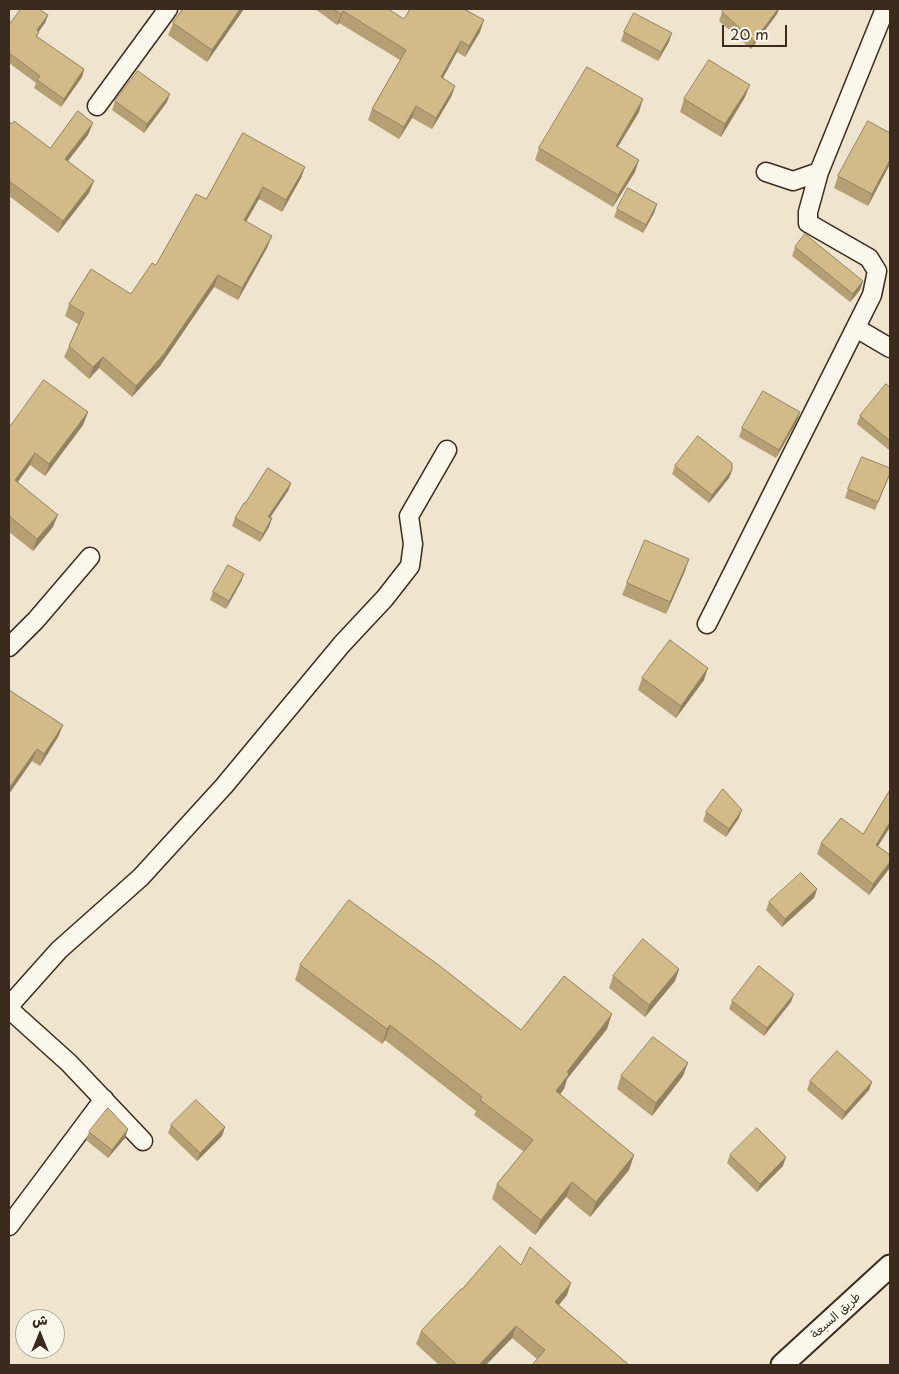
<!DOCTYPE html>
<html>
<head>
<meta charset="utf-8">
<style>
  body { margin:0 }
  #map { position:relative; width:899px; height:1374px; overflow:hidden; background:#efe5ce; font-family:"Playpen Sans","Playpen Sans Arabic",sans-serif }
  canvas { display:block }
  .frame { position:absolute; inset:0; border:10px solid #3b2a1e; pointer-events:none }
  .north { position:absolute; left:15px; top:1309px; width:50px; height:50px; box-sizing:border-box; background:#fbf7ec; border:1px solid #aea59a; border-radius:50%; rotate:0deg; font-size:14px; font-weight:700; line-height:20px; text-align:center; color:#3b2a1e }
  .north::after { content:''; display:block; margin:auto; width:18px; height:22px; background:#3b2a1e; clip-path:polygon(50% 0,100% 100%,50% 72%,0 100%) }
  .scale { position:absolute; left:722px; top:25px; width:65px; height:22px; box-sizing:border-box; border:2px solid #3b2a1e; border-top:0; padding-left:6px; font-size:15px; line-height:18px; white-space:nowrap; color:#3b2a1e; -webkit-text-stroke:4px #fbf7ec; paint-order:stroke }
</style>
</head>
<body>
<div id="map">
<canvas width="899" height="1374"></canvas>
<div class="frame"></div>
<div class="north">ش</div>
<div class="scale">20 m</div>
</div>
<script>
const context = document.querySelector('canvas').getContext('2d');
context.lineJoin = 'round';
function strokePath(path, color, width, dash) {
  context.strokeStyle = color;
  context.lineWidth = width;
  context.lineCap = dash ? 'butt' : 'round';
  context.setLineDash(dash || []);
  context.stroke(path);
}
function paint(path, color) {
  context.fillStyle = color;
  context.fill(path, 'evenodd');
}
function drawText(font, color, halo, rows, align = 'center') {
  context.font = font + ' "Playpen Sans","Playpen Sans Arabic",sans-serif';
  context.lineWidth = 5;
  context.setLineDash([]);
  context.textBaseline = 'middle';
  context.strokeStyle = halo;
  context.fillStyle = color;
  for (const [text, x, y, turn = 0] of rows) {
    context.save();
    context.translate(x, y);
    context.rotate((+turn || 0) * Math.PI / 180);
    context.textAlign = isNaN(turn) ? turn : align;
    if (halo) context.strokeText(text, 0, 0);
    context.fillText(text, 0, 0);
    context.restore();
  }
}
const minor = new Path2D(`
  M97,106L168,9
  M766,172L793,181L819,172L885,9
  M856,328L890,348
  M707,624L872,295L877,271L869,258L808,223V212L819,172
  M9,647L36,620L90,557
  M9,1006L59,950L141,877L224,786L342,644L385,598L410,566L413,544L409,516L447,450
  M9,1009L69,1063L143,1141
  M9,1226L104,1099`);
const tertiary = new Path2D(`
  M782,1365L890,1266`);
strokePath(minor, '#3b2a1e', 21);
strokePath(tertiary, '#3b2a1e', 25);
strokePath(minor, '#fbf7ec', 18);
strokePath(tertiary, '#fbf7ec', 21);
paint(new Path2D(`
  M183,9H244L207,62L168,35L173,23Z
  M315,9H388L404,19L480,32L465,57L457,52L443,78L455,86L451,97L432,129L412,118L399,139L368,120L372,109L400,60L339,23L337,25Z
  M724,9H779L777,14L751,49L719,21L722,12Z
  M48,15L45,23L39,31L37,37L84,69L82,77L61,107L34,88L36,83L9,63V25Z
  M624,32L669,42L658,61L621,41Z
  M745,97L721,137L680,112L684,99Z
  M115,101L167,102L144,133L112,110Z
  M639,112L618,147L635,172L613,207L535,160L539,148Z
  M9,122L50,148L88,135L68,161L89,193L58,233L9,196Z
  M890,133V164L868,206L834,188L838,176Z
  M305,167L301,178L282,212L259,199L246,222L267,248L238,300L214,287L160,366L132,397L99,368L89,379L64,357L69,346L78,324L65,316L69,304L131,294L156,265L206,199Z
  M657,204L654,213L643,233L614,217L617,209Z
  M795,247L863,281L860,290L850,302L792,256Z
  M890,387V448L889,450L857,424L860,416Z
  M88,412L83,425L45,476L30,465L18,482L53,527L33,551L9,532V428Z
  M800,412L797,421L776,458L739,437L742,428Z
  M675,466L732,470L729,478L709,503L672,474Z
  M889,477L875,510L845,498L848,489Z
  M291,483L288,491L270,518H272L269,527L260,542L232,526L235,518L245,503Z
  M685,571L666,614L622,595L627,583Z
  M244,574L241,582L226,609L210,600L213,592Z
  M642,678L704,680L676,718L638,690Z
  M9,690L63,725L58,737L40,766L32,761Z
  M890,790V827L878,846L890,855V867L889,869L869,895L817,854L821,843L863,834Z
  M706,812L739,818L726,837L703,821Z
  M817,889L814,898L782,927L766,910L769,902Z
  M300,965L521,1030L607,1029L567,1079L564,1089L560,1094L634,1155L629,1170L590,1217L566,1197L535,1235L492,1199L497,1184L524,1152L474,1115L476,1111L385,1040L382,1044L295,980Z
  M679,969L675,981L645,1017L609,988L613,976Z
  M732,1001L791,1002L764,1036L729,1009Z
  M621,1076H683L652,1116L617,1089Z
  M810,1081L872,1082L869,1090L842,1120L807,1090Z
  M171,1125L225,1127L222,1136L197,1161L168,1133Z
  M128,1129L125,1138L108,1158L86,1140L89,1132Z
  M730,1155L783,1166L757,1192L727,1163Z
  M521,1265L567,1295L559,1305L629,1365L537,1359L512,1338L486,1365H439L416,1344L421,1331L462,1289Z`), '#b5a076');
paint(new Path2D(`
  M240,9H244L207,62L212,50Z
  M778,9H779L777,14L751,49L754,41Z
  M343,11L339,23L337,25L341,14Z
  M48,15L45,23L34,38L37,30Z
  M484,20L480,32L465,57L469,46Z
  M672,33L669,42L658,61L661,52Z
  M461,41L457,52L437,89L441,77Z
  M84,69L82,77L61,107L64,99Z
  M750,85L745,97L721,137L725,124Z
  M455,86L451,97L432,129L436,118Z
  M170,94L167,102L144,133L147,124Z
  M643,99L639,112L611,158L616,146Z
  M416,106L412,118L399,139L404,127Z
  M93,123L88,135L60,171L65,159Z
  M639,160L635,172L613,207L618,195Z
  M890,160V164L868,206L872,194Z
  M305,167L301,178L282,212L286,200Z
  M94,181L89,193L58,233L63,221Z
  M263,187L259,199L240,232L244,220Z
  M657,204L654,213L643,233L646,225Z
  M272,236L267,248L238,300L242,288Z
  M218,275L214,287L160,366L132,397L136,386Z
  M863,281L860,290L850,302L853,294Z
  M103,357L99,368L89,379L93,367Z
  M88,412L83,425L45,476L49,464Z
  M800,412L797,421L776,458L779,450Z
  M35,453L30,465L10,492L15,480Z
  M732,470L729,478L709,503L712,495Z
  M291,483L288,491L265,525L268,517Z
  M58,515L53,527L33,551L37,539Z
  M272,518L269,527L260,542L263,534Z
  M689,559L685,571L666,614L670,602Z
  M244,574L241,582L226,609L229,601Z
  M708,668L704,680L676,718L681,706Z
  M63,725L58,737L40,766L44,754Z
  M37,749L32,761L9,794V788Z
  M742,810L739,818L726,837L729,829Z
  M890,822V827L872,856L876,845Z
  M890,862L889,869L869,895L873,884Z
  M817,889L814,898L782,927L785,919Z
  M679,969L675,981L645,1017L649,1005Z
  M794,994L791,1002L764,1036L767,1028Z
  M612,1014L607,1029L567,1079L564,1089L551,1106L556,1091L567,1072Z
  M390,1025L385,1040L382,1044L387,1029Z
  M688,1063L683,1076L652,1116L656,1103Z
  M872,1082L869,1090L842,1120L845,1112Z
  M225,1127L222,1136L197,1161L200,1153Z
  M128,1129L125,1138L108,1158L112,1150Z
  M634,1155L629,1170L590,1217L596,1202Z
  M786,1157L783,1166L757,1192L760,1184Z
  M572,1182L566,1197L535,1235L541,1220Z
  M571,1283L567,1295L551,1314L555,1302Z
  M516,1326L512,1338L486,1365H479Z`), '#938260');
const building = new Path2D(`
  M21,9H39L48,15L37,30L39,32L36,36L84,69L64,99L37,80L40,76L9,53V25Z
  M183,9H240L212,50L173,23Z
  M334,9H388L404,19L410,9H464L484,20L469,46L461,41L441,77L455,86L436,118L416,106L404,127L372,109L406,50L343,11L341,14Z
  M724,9H778L754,41L722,12Z
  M634,13L672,33L661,52L624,32Z
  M709,60L750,85L725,124L684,99Z
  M587,67L643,99L616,146L639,160L618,195L539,148Z
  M138,71L170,94L147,124L115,101Z
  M78,111L93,123L65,159L94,181L63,221L9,181V122L12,124L14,121L50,148Z
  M868,121L890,133V160L872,194L838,176Z
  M243,133L305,167L286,200L263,187L244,220L272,236L242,288L218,275L164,354L136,386L103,357L93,367L69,346L84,313L69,304L91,269L131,294L152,263L156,265L196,194L206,199Z
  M628,188L657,204L646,225L617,209Z
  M805,234L863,281L853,294L795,247Z
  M44,380L88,412L49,464L35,453L15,480L58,515L37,539L9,516V428Z
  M886,384L890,387V441L860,416Z
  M763,391L800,412L779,450L742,428Z
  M698,436L732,463V470L712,495L675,466Z
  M862,457L890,468V473L878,502L848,489Z
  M268,468L291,483L268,517L272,518L263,534L235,518L244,503H245Z
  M645,540L689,559L670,602L627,583Z
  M228,565L244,574L229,601L213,592Z
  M670,640L708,668L681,706L642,678Z
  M9,690L63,725L44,754L37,749L9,788Z
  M723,789L742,810L729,829L706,812Z
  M890,790V822L876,845L890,855V862L873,884L821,843L841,818L863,834Z
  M801,873L817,889L785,919L769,902Z
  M349,900L440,966L521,1030L564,976L612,1014L567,1072L569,1074L556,1091L634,1155L596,1202L572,1182L541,1220L497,1184L533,1140L480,1100L482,1097L390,1025L387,1029L300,965Z
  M643,939L679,969L649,1005L613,976Z
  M759,966L794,994L767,1028L732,1001Z
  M653,1037L688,1063L656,1103L621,1076Z
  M837,1051L872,1082L845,1112L810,1081Z
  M196,1100L225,1127L200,1153L171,1125Z
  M108,1108L128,1129L112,1150L89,1132Z
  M757,1128L786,1157L760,1184L730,1155Z
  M500,1246L521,1265L530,1247L571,1283L555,1302L629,1365H532L545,1350L516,1326L479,1365H457L421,1331L461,1289H462Z`);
paint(building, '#d2ba89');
strokePath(building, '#938260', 1);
drawText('12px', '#3b2a1e', '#fbf7ec', [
  ["طريق السبعة",836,1316,-42]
]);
</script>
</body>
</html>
